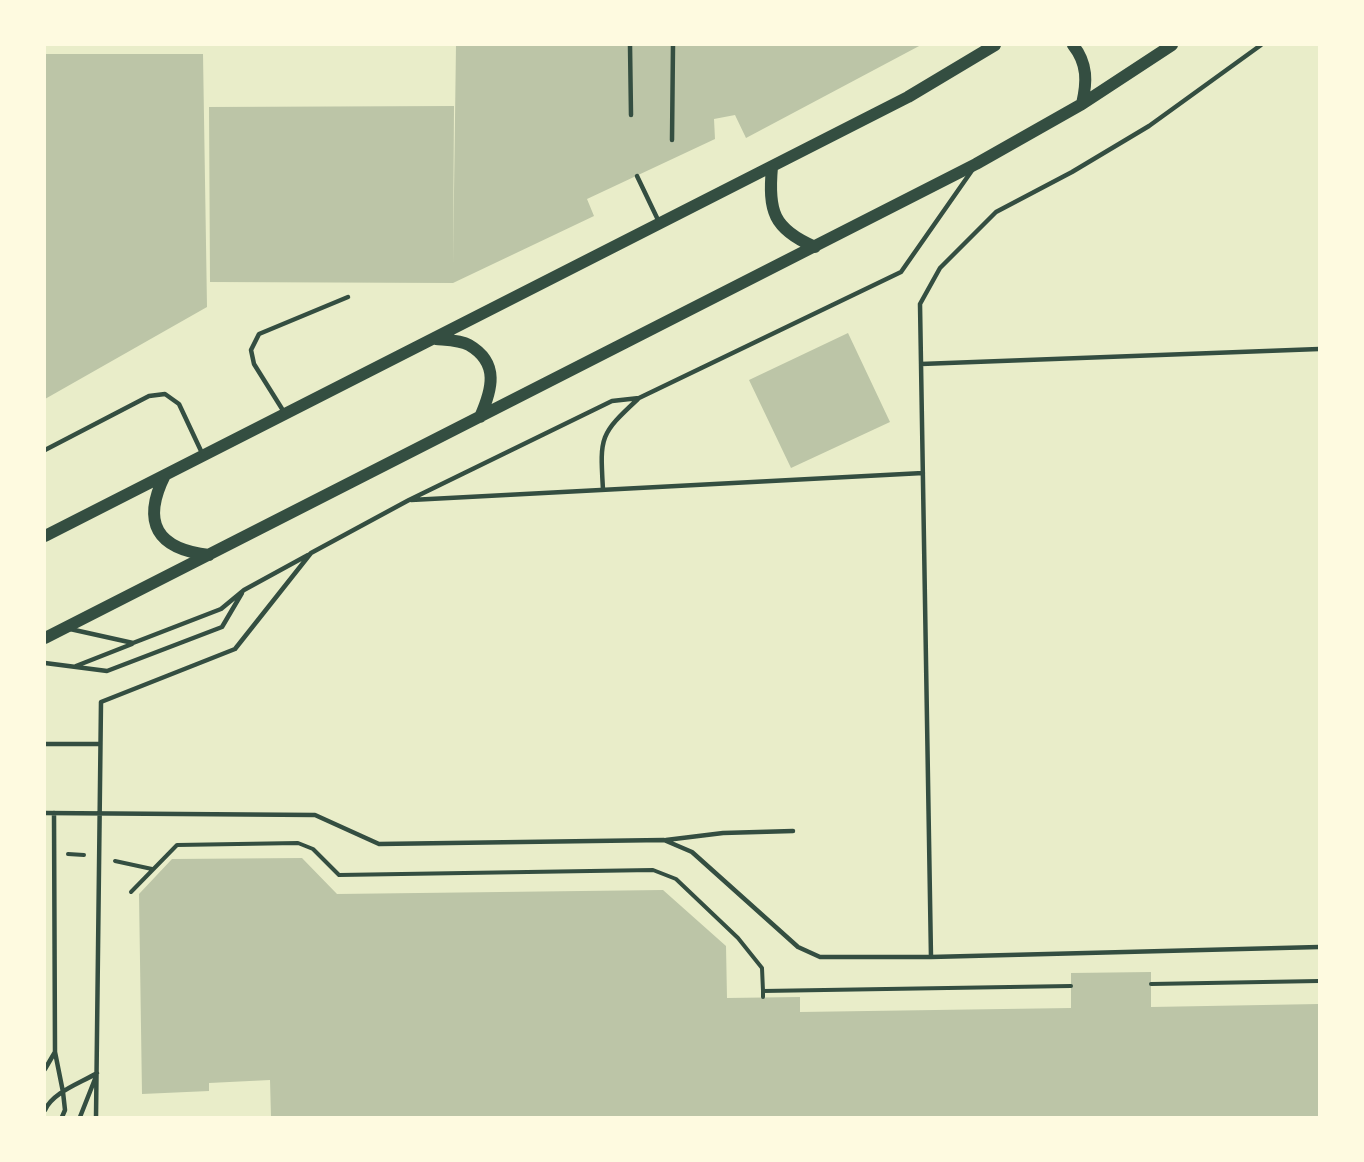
<!DOCTYPE html>
<html>
<head>
<meta charset="utf-8">
<style>
  body { margin:0 }
  #map { position:relative; width:1364px; height:1162px; overflow:hidden; background:#e9edc9; font-family:"DejaVu Sans",sans-serif }
  canvas { display:block }
  .frame { position:absolute; inset:0; border:46px solid #fefae0; pointer-events:none }
</style>
</head>
<body>
<div id="map">
<canvas width="1364" height="1162"></canvas>
<div class="frame"></div>
</div>
<script>
const context = document.querySelector('canvas').getContext('2d');
context.lineJoin = 'round';
function paint(path, color) {
  context.fillStyle = color;
  context.fill(path, 'evenodd');
}
function strokePath(path, color, width, dash) {
  context.strokeStyle = color;
  context.lineWidth = width;
  context.lineCap = dash ? 'butt' : 'round';
  context.setLineDash(dash || []);
  context.stroke(path);
}
paint(new Path2D(`
  M456,45H921L746,138L735,115L714,119L715,139L587,199L594,216L453,283L210,282L209,107L454,106L453,265Z
  M45,54H203L207,307L45,399Z
  M848,333L890,422L791,468L749,380Z
  M302,858L337,894L663,890L726,946L727,998L800,997V1012L1071,1008V973L1151,972V1007L1319,1004V1117H271L270,1080L209,1083V1091L142,1094L139,894L172,859Z`), '#bcc5a7');
strokePath(new Path2D(`
  M68,854L84,855
  M115,861L152,869
  M131,892L177,845L298,843L313,849L339,875L653,870L676,879L738,938L762,968L763,991
  M1151,984L1319,981
  M763,997V991L1071,986`), '#344e41', 4);
strokePath(new Path2D(`
  M630,45L631,115
  M1261,45L1149,126L1072,172L996,212L940,268L920,304L931,957L1319,947
  M672,140L673,45
  M637,176L659,222
  M921,364L1319,349
  M284,412L254,364L251,350L259,334L348,297
  M45,450L149,396L165,394L179,404L202,453
  M603,490C600,437 599,435 638,399
  M411,500L923,473
  M70,629L133,643L221,609L244,590L308,555
  M45,663L107,671L222,627L242,593
  M76,666L132,644
  M45,744H100
  M45,813L315,815L379,844L664,840L692,852L798,947L820,957H931
  M54,813L55,1052L63,1092L65,1110L62,1117
  M666,840L723,833L793,831
  M45,1069L55,1052
  M45,1110C53,1092 81,1083 97,1073
  M80,1117L95,1079
  M96,1117L101,702L235,649L311,553L409,500L612,401L639,398L901,272L973,169`), '#344e41', 4.5);
strokePath(new Path2D(`
  M1073,45C1088,64 1087,82 1082,104
  M772,167C768,211 773,229 815,247
  M436,339C445,340 460,340 469,345C500,363 492,390 480,417
  M165,475C141,523 157,549 209,555
  M45,536L908,97L995,45
  M45,638L976,164L1082,104L1172,45`), '#344e41', 12);
</script>
</body>
</html>
